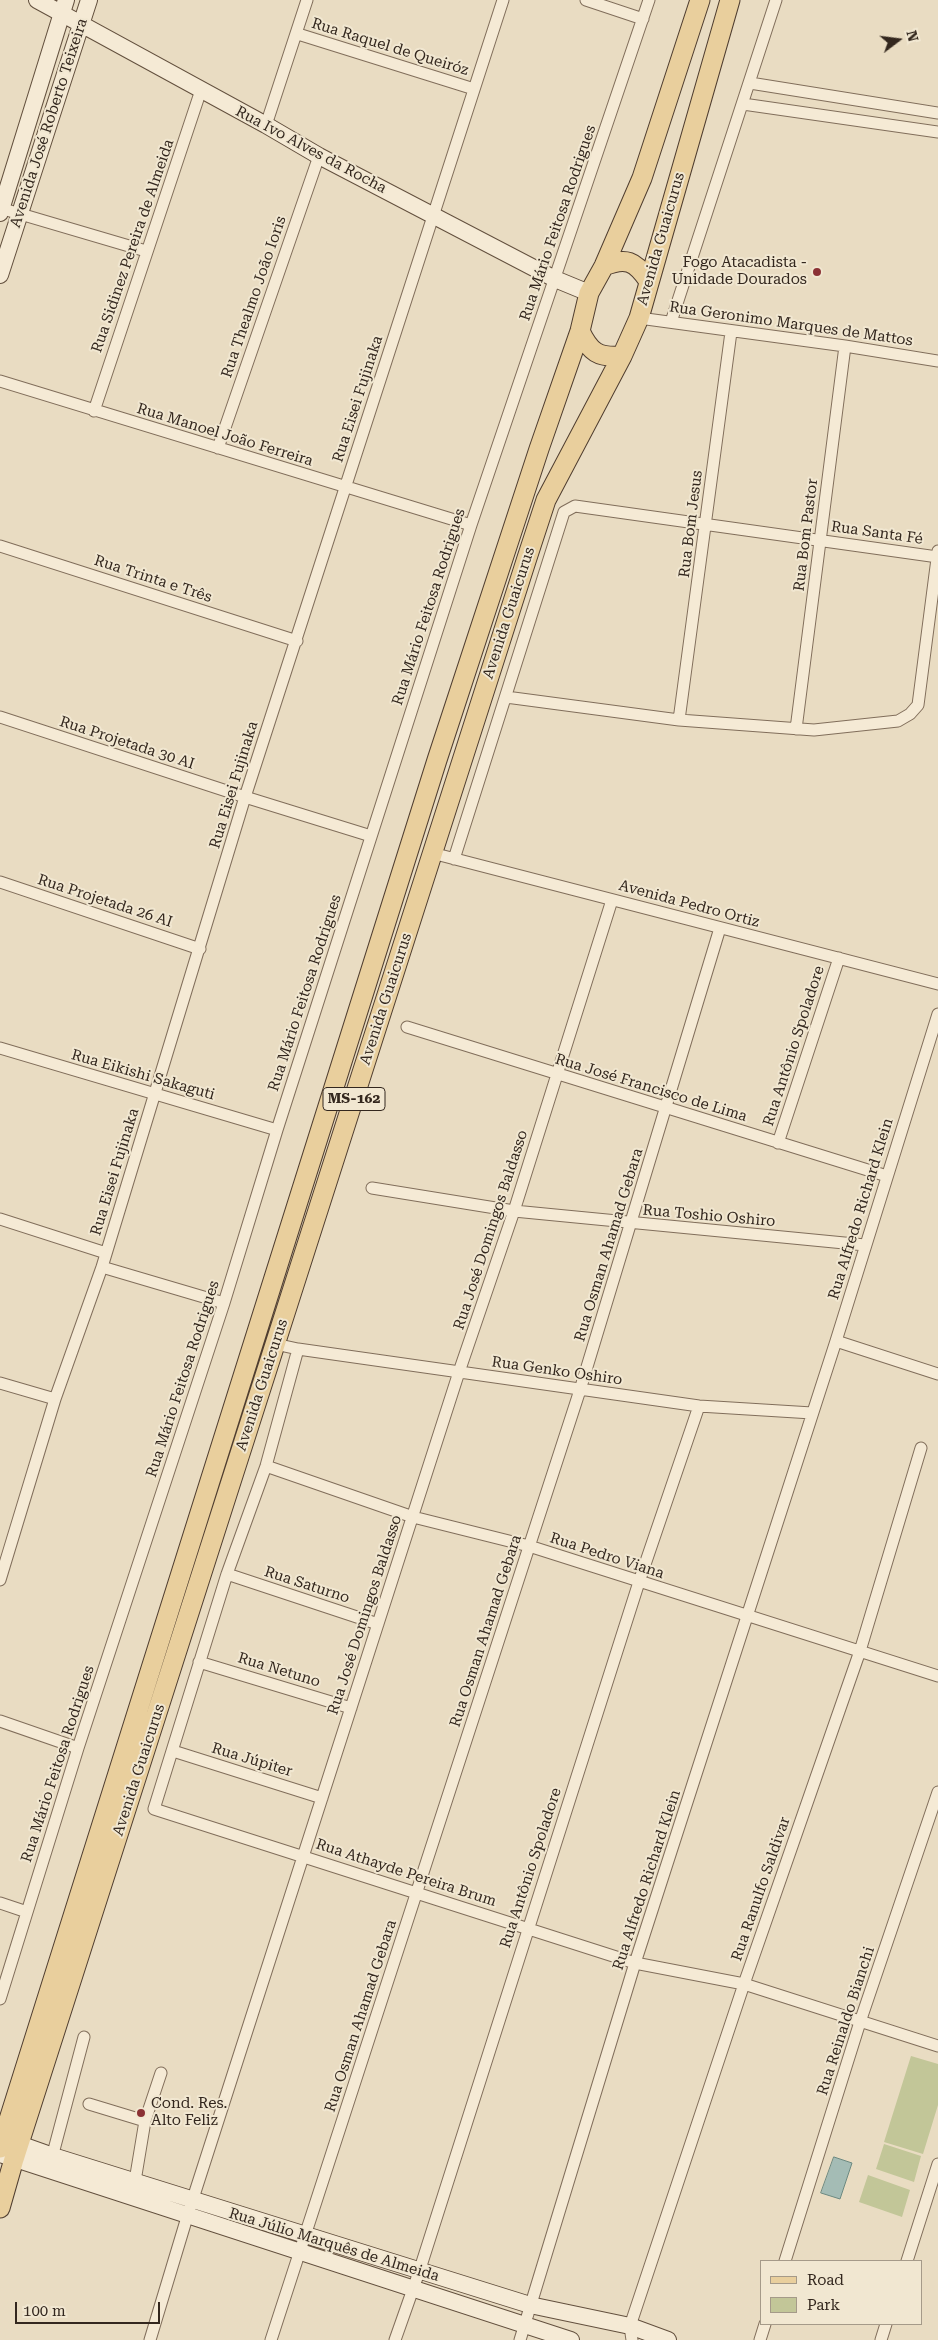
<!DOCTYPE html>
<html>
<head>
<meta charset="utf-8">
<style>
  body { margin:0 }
  #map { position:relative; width:938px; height:2340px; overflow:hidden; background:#e9dcc2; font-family:"Roboto Serif",serif }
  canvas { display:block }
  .legend { position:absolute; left:760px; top:2260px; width:162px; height:65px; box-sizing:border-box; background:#f1e7d1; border:1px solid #a59a89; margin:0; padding:6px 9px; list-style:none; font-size:15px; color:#33271e }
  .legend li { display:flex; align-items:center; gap:10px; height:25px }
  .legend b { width:25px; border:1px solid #a59a89 }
  .north { position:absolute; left:873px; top:15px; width:50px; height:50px; -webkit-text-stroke:4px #f1e7d1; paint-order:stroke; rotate:75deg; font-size:14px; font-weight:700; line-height:20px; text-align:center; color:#33271e }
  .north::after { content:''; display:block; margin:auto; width:18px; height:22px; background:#33271e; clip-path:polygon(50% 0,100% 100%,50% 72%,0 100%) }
  .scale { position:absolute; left:15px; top:2302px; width:145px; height:22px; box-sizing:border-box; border:2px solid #33271e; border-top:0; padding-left:6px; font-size:15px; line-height:18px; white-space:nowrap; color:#33271e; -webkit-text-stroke:4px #f1e7d1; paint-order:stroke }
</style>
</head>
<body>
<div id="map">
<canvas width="938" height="2340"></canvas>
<ul class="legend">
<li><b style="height:6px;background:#e9cf9d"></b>Road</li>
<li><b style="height:14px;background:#c2c698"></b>Park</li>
</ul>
<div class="north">N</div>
<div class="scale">100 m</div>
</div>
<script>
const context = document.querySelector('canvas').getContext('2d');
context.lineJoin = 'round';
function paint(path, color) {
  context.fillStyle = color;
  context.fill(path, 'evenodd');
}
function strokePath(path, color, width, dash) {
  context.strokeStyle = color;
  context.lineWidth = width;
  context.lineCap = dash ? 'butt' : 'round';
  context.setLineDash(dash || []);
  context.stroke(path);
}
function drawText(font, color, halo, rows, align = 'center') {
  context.font = font + ' "Roboto Serif",serif';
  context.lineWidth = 4;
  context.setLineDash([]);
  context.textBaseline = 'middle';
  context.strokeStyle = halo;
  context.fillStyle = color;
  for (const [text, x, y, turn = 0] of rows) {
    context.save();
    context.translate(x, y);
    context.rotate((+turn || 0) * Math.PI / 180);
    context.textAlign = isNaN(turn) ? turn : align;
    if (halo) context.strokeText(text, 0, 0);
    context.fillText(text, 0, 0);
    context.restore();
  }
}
paint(new Path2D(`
  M911,2056L938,2064V2105L923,2154L884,2142Z
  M884,2144L921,2156L914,2182L876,2169Z
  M868,2175L910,2190L902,2217L859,2202Z`), '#c2c698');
const water = new Path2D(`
  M834,2157L852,2163L840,2199L821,2193Z`);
paint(water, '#a4bcb5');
strokePath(water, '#6c8981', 1);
const street = new Path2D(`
  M586,0L643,19
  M298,34L474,89
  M750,83L938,113
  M743,104L938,132
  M266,125L307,0
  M0,208L146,251
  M639,318L845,346L938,361
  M671,322L776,0
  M0,381L471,525
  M94,411L201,90
  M218,448L319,156
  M0,546L297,641
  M506,697L679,720L814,730L898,721L910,714L918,705L938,551
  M0,717L245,797L371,836
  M679,720L731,332
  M796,729L845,346
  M432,853L938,984
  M454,859L564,512L575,506L938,557
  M0,882L200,949
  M407,1027L887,1176
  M0,1048L277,1130
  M778,1143L839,958
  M372,1188L514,1211L865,1245
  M0,1219L106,1253
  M102,1267L224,1303
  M836,1341L938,1374
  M275,1344L298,1349L699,1406L812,1413
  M298,1349L266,1466L227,1574L154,1809L635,1963L744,1984L938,2046
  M0,1383L55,1399
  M266,1466L413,1517L529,1546L938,1676
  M227,1574L378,1624
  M0,1580L55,1399L102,1267L245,797L503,0
  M199,1662L351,1708
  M0,1721L78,1748
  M173,1751L322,1798
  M0,1903L27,1912
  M0,1999L78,1748L224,1303L277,1130L471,525L649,0
  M89,2104L145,2121
  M51,2161L84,2037
  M135,2181L145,2121L161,2073
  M785,2261L860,2022L938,1792
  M907,2261L938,2164
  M150,2340L188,2214L459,1372L514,1211L612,900
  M271,2340L580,1390L720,928
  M395,2340L419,2272L639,1582L699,1406
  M520,2340L635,1963L836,1341L938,1014
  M632,2340L630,2326L744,1984L860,1651L921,1448
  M760,2340L765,2324
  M881,2340L886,2324`);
const secondary = new Path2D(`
  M37,0L266,125L319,156L555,279L589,293
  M0,213L66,0
  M0,275L89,0
  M8,2140L53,2156L530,2305L630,2326L668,2340
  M3,2155L571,2340`);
const primary = new Path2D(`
  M604,266C626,257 635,261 648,280
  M580,331C590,352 598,358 622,356
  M0,2148L437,760L539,449L580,331L589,293L604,266L642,178L700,0
  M0,2208L14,2159L527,558L546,500L622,356L639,318L730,0`);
strokePath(street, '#816e5b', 13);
strokePath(secondary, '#63503e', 18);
strokePath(primary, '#4f3d2f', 21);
strokePath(street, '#f5ead5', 11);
strokePath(secondary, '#f5ead5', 16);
strokePath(primary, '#e9cf9d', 19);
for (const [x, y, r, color] of [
  [817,272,5,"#8b3134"],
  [141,2113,5,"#8b3134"]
]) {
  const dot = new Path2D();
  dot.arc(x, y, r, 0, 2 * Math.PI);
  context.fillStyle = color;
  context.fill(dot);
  strokePath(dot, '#f1e7d1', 2);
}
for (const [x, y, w] of [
  [354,1099,62]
]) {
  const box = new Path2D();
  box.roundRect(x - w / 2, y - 11.5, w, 23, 4);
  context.fillStyle = '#f1e7d1';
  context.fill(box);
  strokePath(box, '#33271e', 1);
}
drawText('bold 14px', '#33271e', null, [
  ["MS-162",354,1099]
]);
drawText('15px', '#33271e', '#f1e7d1', [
  ["Rua Raquel de Queiróz",390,47,17],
  ["Avenida José Roberto Teixeira",49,123,-72],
  ["Rua Ivo Alves da Rocha",311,150,28],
  ["Rua Mário Feitosa Rodrigues",558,223,-71],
  ["Avenida Guaicurus",661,239,-74],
  ["Rua Sidinez Pereira de Almeida",133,246,-71],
  ["Rua Thealmo João Ioris",254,297,-71],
  ["Rua Geronimo Marques de Mattos",791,324,8],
  ["Rua Eisei Fujinaka",358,399,-72],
  ["Rua Manoel João Ferreira",225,435,17],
  ["Rua Bom Jesus",691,524,-83],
  ["Rua Santa Fé",877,533,8],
  ["Rua Bom Pastor",806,535,-83],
  ["Rua Trinta e Três",153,579,18],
  ["Rua Mário Feitosa Rodrigues",429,607,-72],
  ["Avenida Guaicurus",509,613,-72],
  ["Rua Projetada 30 AI",127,743,18],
  ["Rua Eisei Fujinaka",234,785,-73],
  ["Rua Projetada 26 AI",105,901,18],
  ["Avenida Pedro Ortiz",689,904,15],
  ["Rua Mário Feitosa Rodrigues",305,993,-72],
  ["Avenida Guaicurus",386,999,-72],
  ["Rua Antônio Spoladore",794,1046,-72],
  ["Rua Eikishi Sakaguti",143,1075,16],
  ["Rua José Francisco de Lima",651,1088,17],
  ["Rua Eisei Fujinaka",115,1172,-73],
  ["Rua Alfredo Richard Klein",861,1209,-73],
  ["Rua Toshio Oshiro",709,1216,5],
  ["Rua José Domingos Baldasso",491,1230,-72],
  ["Rua Osman Ahamad Gebara",609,1245,-73],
  ["Rua Genko Oshiro",557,1371,8],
  ["Rua Mário Feitosa Rodrigues",183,1379,-72],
  ["Avenida Guaicurus",262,1385,-72],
  ["Rua Pedro Viana",607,1556,18],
  ["Rua Saturno",307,1585,18],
  ["Rua José Domingos Baldasso",365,1615,-72],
  ["Rua Osman Ahamad Gebara",486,1631,-72],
  ["Rua Netuno",279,1670,17],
  ["Rua Júpiter",252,1760,17],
  ["Rua Mário Feitosa Rodrigues",58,1764,-72],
  ["Avenida Guaicurus",139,1770,-72],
  ["Rua Antônio Spoladore",531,1868,-72],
  ["Rua Athayde Pereira Brum",406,1873,18],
  ["Rua Alfredo Richard Klein",647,1880,-72],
  ["Rua Ranulfo Saldivar",761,1889,-71],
  ["Rua Osman Ahamad Gebara",361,2016,-72],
  ["Rua Reinaldo Bianchi",846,2021,-72],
  ["Rua Júlio Marquês de Almeida",334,2245,17]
]);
drawText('15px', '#33271e', '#f1e7d1', [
  ["Fogo Atacadista -",807,263],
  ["Unidade Dourados",807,280],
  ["Cond. Res.",151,2104,"left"],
  ["Alto Feliz",151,2121,"left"]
], 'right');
</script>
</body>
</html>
